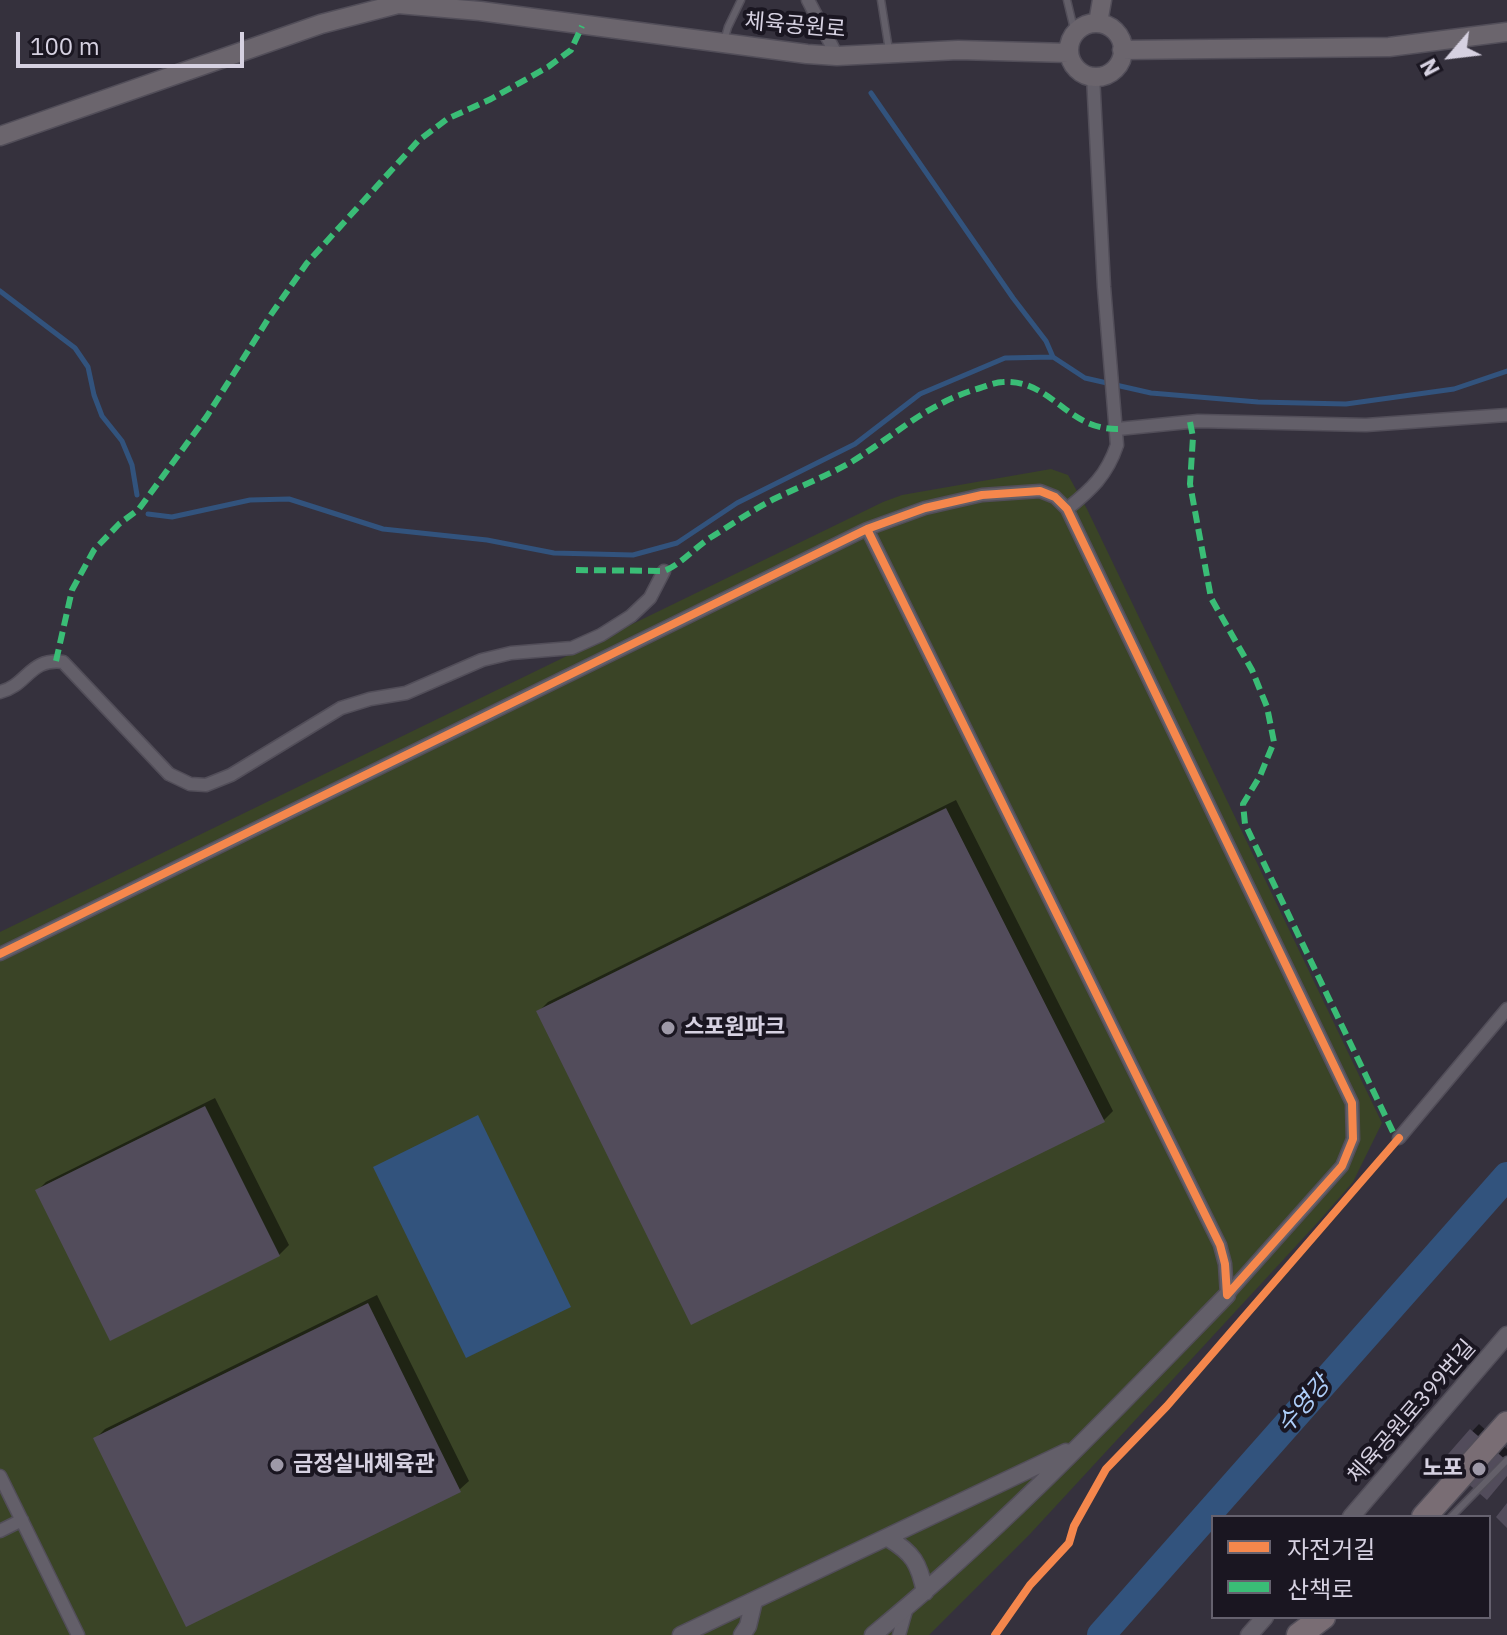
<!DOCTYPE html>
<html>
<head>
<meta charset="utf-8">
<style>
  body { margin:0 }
  #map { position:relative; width:1507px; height:1635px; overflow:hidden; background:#35313d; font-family:"IBM Plex Sans","Noto Sans KR",sans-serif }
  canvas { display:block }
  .legend { position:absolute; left:1211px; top:1515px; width:280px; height:104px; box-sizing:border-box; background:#1a1621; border:2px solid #65616e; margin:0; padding:10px 14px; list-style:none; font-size:24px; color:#d6d1e1 }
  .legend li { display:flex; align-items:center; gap:16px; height:40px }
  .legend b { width:40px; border:2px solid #65616e }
  .north { position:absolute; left:1411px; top:16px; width:80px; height:80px; -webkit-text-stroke:6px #1a1621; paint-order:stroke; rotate:242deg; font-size:22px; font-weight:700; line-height:32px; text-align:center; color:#d6d1e1 }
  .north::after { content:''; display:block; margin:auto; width:28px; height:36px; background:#d6d1e1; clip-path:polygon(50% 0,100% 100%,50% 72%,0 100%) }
  .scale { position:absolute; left:16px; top:32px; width:228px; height:36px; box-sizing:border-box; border:4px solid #d6d1e1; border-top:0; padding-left:10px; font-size:24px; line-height:28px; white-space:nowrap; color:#d6d1e1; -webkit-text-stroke:6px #1a1621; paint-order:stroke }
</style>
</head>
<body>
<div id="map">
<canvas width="1507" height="1635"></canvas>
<ul class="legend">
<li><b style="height:10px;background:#f5874c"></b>자전거길</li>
<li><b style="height:10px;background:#3abd76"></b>산책로</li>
</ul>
<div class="north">N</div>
<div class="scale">100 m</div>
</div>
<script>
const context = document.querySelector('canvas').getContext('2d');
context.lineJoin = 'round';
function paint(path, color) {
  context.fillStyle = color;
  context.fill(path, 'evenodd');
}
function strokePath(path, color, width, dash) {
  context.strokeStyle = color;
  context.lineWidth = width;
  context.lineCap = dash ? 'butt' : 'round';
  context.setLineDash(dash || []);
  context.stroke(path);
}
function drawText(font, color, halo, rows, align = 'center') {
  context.font = font + ' "IBM Plex Sans","Noto Sans KR",sans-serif';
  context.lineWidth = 8;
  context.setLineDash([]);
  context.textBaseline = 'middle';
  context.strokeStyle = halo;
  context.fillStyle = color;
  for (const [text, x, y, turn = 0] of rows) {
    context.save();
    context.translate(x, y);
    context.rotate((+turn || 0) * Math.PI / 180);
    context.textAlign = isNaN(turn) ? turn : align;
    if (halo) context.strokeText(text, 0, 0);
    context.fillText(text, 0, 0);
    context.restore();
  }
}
paint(new Path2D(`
  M1051,469L1068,475L1087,509L1382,1123L1353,1182L1319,1221L1030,1534L929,1635H0V932L883,502L902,495Z`), '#3a4426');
paint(new Path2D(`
  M478,1115L571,1307L466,1358L373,1167Z`), '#32537d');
paint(new Path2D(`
  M956,800L1113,1111L1104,1120L692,1323L539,1011L548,1002Z
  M215,1098L289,1245L279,1255L37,1191L46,1182Z
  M377,1295L469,1481L459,1490L96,1438L105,1429Z
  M1479,1424L1507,1449V1475L1445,1460Z`), '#0007');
strokePath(new Path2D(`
  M871,93L1013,298L1046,341L1053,357
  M0,291L75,348L88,367L94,395L102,416L122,441L132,465L137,495
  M148,514L172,517L250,500L289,499L383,529L487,540L554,553L633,555L677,543L737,503L855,444L920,394L1005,358L1053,357L1085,378L1151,393L1258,402L1346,404L1454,389L1507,371`), '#32537d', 5);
strokePath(new Path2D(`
  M1101,1635L1507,1176`), '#32537d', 28);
paint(new Path2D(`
  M946,808L1105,1122L691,1325L536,1011Z
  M205,1106L280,1256L110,1341L35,1190Z
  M368,1303L461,1492L186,1627L93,1438Z
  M1470,1429L1507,1461V1476L1487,1500L1442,1461Z
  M1507,1503V1528L1496,1517Z`), '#524c5b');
const service = new Path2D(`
  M881,0L889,50
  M1067,0L1075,33
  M724,41L728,27L741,0
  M1451,1517L1507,1460`);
const minor = new Path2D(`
  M808,0L837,56
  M1118,429L1198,421L1366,425L1507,415
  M1067,509C1091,490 1107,475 1117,445L1104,287L1093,76
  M0,692C28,685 29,658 63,662L169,774L190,784L206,785L231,775L341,708L370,699L406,693L482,660L511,653L572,648L601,635L631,616L650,598L664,571
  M0,954L867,529L925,508L982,495L1040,491L1055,497L1067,509L1352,1103L1353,1139L1342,1166L1227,1295L1225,1264L1220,1245L867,529
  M1399,1138L1507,1009
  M0,1476L78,1635
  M0,1531L22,1520
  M899,1635L907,1607`);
const tertiary = new Path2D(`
  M1351,1517L1507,1335
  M888,1538C913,1553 919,1563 925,1592
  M681,1635L1066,1452
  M742,1635L748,1626L754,1601
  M873,1635C1000,1531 1113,1412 1227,1295
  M1249,1635L1265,1617`);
const secondary = new Path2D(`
  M1098,23L1102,0
  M1069 50a27 27 0 1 1 54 0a27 27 0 1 1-54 0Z
  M1122,50L1389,47L1507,32
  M0,136L321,24L398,4L480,11L807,54L837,56L958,50L1069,53`);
const motorway = new Path2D(`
  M1424,1517L1507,1424
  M1299,1635L1323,1617`);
strokePath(service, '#524e59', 9);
strokePath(minor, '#524e59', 15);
strokePath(tertiary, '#524e59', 19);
strokePath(secondary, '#524e59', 21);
strokePath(motorway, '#524e59', 27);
strokePath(service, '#635f69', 6);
strokePath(minor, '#635f69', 12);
strokePath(tertiary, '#635f69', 16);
strokePath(secondary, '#6b656d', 18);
strokePath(motorway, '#796d74', 24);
strokePath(new Path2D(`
  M1190,422L1193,437L1190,484L1211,598L1252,670L1267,707L1274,742L1260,776L1243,804L1245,824L1393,1132L1399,1138
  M576,570L664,571C682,564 696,546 713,536C734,523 754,509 776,498C801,486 829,475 853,461C898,433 928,403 980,388C987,386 995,382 1003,382C1051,379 1067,430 1118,429
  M56,661L72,590L94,550L119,524L139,509L207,416L270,316L307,263L418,141L447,119L491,99L548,67L571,50L582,26`), '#3abd76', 6, [12, 6]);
strokePath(new Path2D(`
  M0,954L867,529L925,508L982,495L1040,491L1055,497L1067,509L1352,1103L1353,1139L1342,1166L1227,1295L1225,1264L1220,1245L867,529
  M995,1635L1030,1585L1069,1543L1074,1526L1106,1469L1167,1406L1399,1138`), '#f5874c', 8);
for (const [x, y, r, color] of [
  [668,1028,8,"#9e99a8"],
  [277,1465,8,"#9e99a8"],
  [1479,1469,8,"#9e99a8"]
]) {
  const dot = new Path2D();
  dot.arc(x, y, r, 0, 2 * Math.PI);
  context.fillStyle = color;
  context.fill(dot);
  strokePath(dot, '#1a1621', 3);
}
drawText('22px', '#d6d1e1', '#1a1621', [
  ["체육공원로",795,26,5],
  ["체육공원로399번길",1412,1412,-49]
]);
drawText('bold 22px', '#d6d1e1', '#1a1621', [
  ["스포원파크",684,1028],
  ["금정실내체육관",293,1465],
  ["노포",1463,1469,"right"]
], 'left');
drawText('italic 24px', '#aecef9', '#1a1621', [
  ["수영강",1304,1405,-49]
]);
</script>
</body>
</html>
